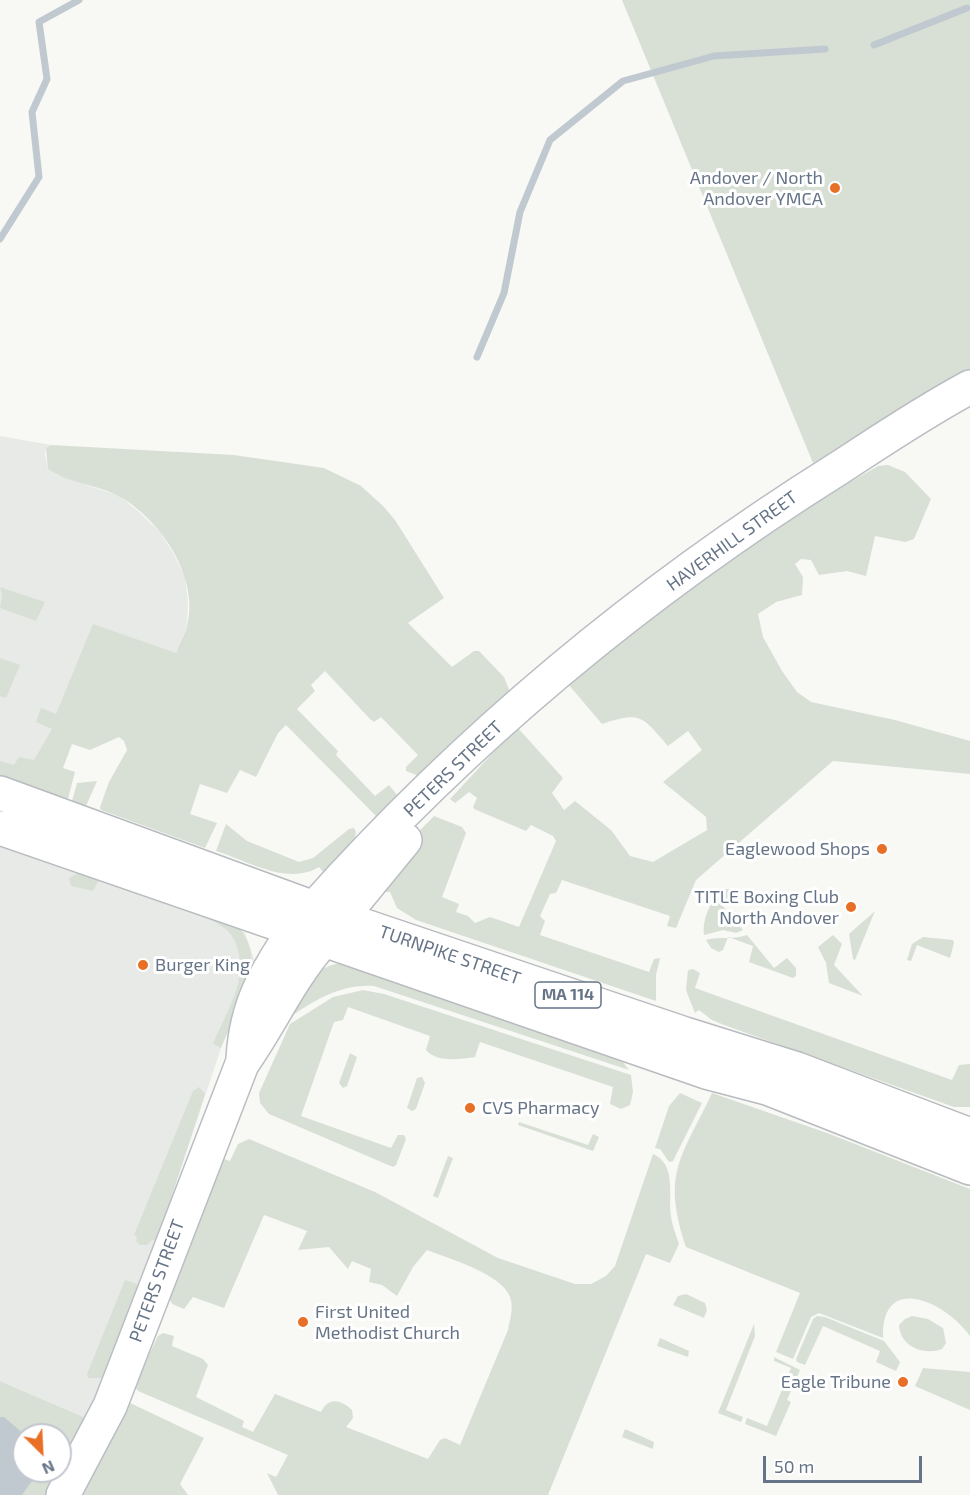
<!DOCTYPE html>
<html>
<head>
<meta charset="utf-8">
<style>
  body { margin:0 }
  #map { position:relative; width:970px; height:1495px; overflow:hidden; background:#f8f8f5; font-family:"Exo 2",sans-serif }
  canvas { display:block }
  .north { position:absolute; left:12px; top:1423px; width:60px; height:60px; box-sizing:border-box; background:#fff; border:2px solid #c2c7cf; border-radius:50%; rotate:156deg; font-size:16px; font-weight:700; line-height:24px; text-align:center; color:#667487 }
  .north::after { content:''; display:block; margin:auto; width:21px; height:27px; background:#e76f26; clip-path:polygon(50% 0,100% 100%,50% 72%,0 100%) }
  .scale { position:absolute; left:763px; top:1456px; width:159px; height:27px; box-sizing:border-box; border:3px solid #667487; border-top:0; padding-left:8px; font-size:18px; line-height:21px; white-space:nowrap; color:#667487; -webkit-text-stroke:4px #fff; paint-order:stroke }
</style>
</head>
<body>
<div id="map">
<canvas width="970" height="1495"></canvas>
<div class="north">N</div>
<div class="scale">50 m</div>
</div>
<script>
const context = document.querySelector('canvas').getContext('2d');
context.lineJoin = 'round';
function paint(path, color) {
  context.fillStyle = color;
  context.fill(path, 'evenodd');
}
function strokePath(path, color, width, dash) {
  context.strokeStyle = color;
  context.lineWidth = width;
  context.lineCap = dash ? 'butt' : 'round';
  context.setLineDash(dash || []);
  context.stroke(path);
}
function drawText(font, color, halo, rows, align = 'center') {
  context.font = font + ' "Exo 2",sans-serif';
  context.lineWidth = 6;
  context.setLineDash([]);
  context.textBaseline = 'middle';
  context.strokeStyle = halo;
  context.fillStyle = color;
  for (const [text, x, y, turn = 0] of rows) {
    context.save();
    context.translate(x, y);
    context.rotate((+turn || 0) * Math.PI / 180);
    context.textAlign = isNaN(turn) ? turn : align;
    if (halo) context.strokeText(text, 0, 0);
    context.fillText(text, 0, 0);
    context.restore();
  }
}
paint(new Path2D(`
  M0,436L51,445L46,448L45,453L48,469L57,475L119,496L139,512L160,532L173,553L185,577L188,603L187,626L176,653L45,764L0,776Z
  M0,842L225,918L245,933L254,959L253,973L221,1048L157,1241L109,1370L86,1418L0,1381Z`), '#e8eae8');
paint(new Path2D(`
  M622,0H970V376L813,463Z
  M51,445L234,455L324,468L361,486L383,506L395,520L444,598L408,623L452,667L474,651H479L504,677L510,692L419,776L406,771V767L418,755L381,717L374,722L370,719L325,671L311,685L315,691L297,709L338,751L336,755L375,796L389,785L398,796L377,817L286,725L278,733L256,777L240,770L227,793L200,784L190,814L217,823L205,848L101,810L100,807L109,782L127,750L124,741L119,737L90,750L72,744L63,768L75,772L68,799L0,776V761L14,765L19,757L34,760L52,729L36,722L41,708L56,714L93,624L176,653C179,644 184,636 187,627C200,578 161,520 120,497C97,484 69,484 48,469L46,448Z
  M888,465L905,472L931,499L914,539L905,542L875,536L866,576L847,571L819,575L811,560L801,559L795,564L803,577L802,595L776,602L758,614L763,637L782,671L797,692L811,702L895,720L970,741V774L833,761L696,880L676,928L667,926L670,916L562,880L556,893L550,894L540,916L545,921L540,935L649,972L654,959L660,958L656,975V1001L416,920L397,908L390,892H384C386,861 413,838 434,816L462,827L466,833L442,897L459,904L456,912L468,916L475,923L490,917L519,927L556,841L553,836L531,825L526,831L474,809L473,807L477,798L469,792L455,803L450,799L517,727L563,778L552,793L564,810L575,801L611,830L630,856L653,862L707,830L706,817L663,782L702,750L688,731L668,746C642,716 641,711 602,724L568,684L630,626L767,530L878,466Z
  M0,587L45,602L36,621L0,608L2,595Z
  M0,658L20,665L6,698L0,696Z
  M97,781L86,806L72,801L77,783Z
  M226,824L247,841L299,862L313,858L349,829L354,828L356,832L354,842L323,872L319,867C287,886 248,861 216,851Z
  M82,871L236,925C272,960 237,1010 221,1048L213,1044C222,1021 239,995 240,970C241,957 237,940 228,931C207,911 129,891 99,880L93,891L71,886L69,878Z
  M725,889L734,890V893L721,904L743,930L736,933L723,930L704,935C702,920 711,897 725,889Z
  M875,911L855,960L853,959L849,934Z
  M747,935L774,968L787,958L796,968V976L793,978L749,962L753,946L728,937L723,950L719,952L711,948L706,940C720,936 734,940 747,935Z
  M833,935L842,944L834,965L863,996L829,983L826,963L818,947Z
  M923,937L953,940L954,943L950,958L917,945L911,961L907,960L912,944Z
  M348,962L620,1058L629,1070L374,986C340,984 313,1001 286,1020C306,988 308,966 348,962Z
  M693,969L700,973L695,988L952,1080L959,1065L970,1064V1107H954L724,1025L712,1020L699,1010L695,1013L686,990L688,970Z
  M363,990L384,994L631,1075L633,1092L630,1105L621,1109L610,1104L613,1087L480,1042L475,1057C460,1059 437,1063 426,1050L430,1036L348,1007L343,1020L334,1022L301,1116L391,1148L398,1135H404L406,1139L396,1165L393,1167L269,1114L260,1103L259,1093L290,1024L333,997Z
  M350,1053L357,1057L347,1086L343,1088L339,1083Z
  M422,1077L425,1083L416,1109L412,1111L407,1108L417,1078Z
  M199,1087L205,1094L157,1241L152,1240L147,1245H140L136,1241L137,1236L134,1235L193,1091Z
  M680,1093L702,1103L673,1161L669,1162L660,1149L655,1148L669,1106Z
  M712,1093L827,1133L970,1189V1336C946,1302 881,1271 883,1338L819,1313L811,1317L793,1359L776,1352L800,1293L686,1247C661,1172 682,1157 712,1093Z
  M519,1122L588,1145L593,1134L599,1137L593,1151L518,1125Z
  M249,1139L375,1192L498,1258L575,1284H591L606,1276L615,1266L653,1154C677,1164 668,1196 671,1216C672,1225 676,1235 679,1244L670,1263L646,1254L548,1495H278L267,1473L276,1477L288,1455L138,1391L135,1387L136,1381L158,1336L163,1333L174,1336L172,1346L203,1359L208,1365L196,1397L244,1421L242,1427L253,1432L275,1394L321,1412C328,1397 340,1399 352,1410L353,1418L346,1427L428,1459L440,1440L445,1438L460,1445L508,1330C510,1319 514,1308 510,1297C502,1274 450,1259 427,1250L413,1267L397,1296L382,1285L369,1282L371,1269L352,1261L348,1269L329,1247L298,1250L307,1231L264,1215L224,1308L193,1297L184,1309L172,1304L169,1297L224,1159L230,1161L238,1144Z
  M448,1156L453,1158L438,1198L433,1196Z
  M125,1280L137,1284L138,1290L109,1370L102,1378H88L87,1374Z
  M686,1294L705,1303L707,1310L704,1318L673,1305L678,1296Z
  M817,1316L825,1317L884,1341L900,1362L896,1371L876,1362L880,1351L823,1326L805,1365L797,1362L796,1359L813,1319Z
  M912,1316L928,1319L943,1328L946,1343L942,1349C923,1356 900,1346 899,1325L905,1319Z
  M754,1324L755,1336L726,1410L743,1417L741,1422L718,1413Z
  M660,1338L689,1351L688,1357L657,1346Z
  M774,1357L800,1370L787,1400L791,1402L776,1436L745,1424L747,1418L767,1426L791,1368L774,1361Z
  M923,1368L970,1372V1410L915,1386Z
  M0,1381L86,1418L60,1470V1435H24V1471H59L47,1495H0Z
  M128,1402L204,1438L180,1484L188,1495H70Z
  M625,1429L654,1442L653,1449L622,1437Z`), '#d8e0d6');
paint(new Path2D(`
  M0,1417H4L25,1435L24,1471H39L22,1495H0Z`), '#c1c9d0');
strokePath(new Path2D(`
  M874,45L967,8
  M0,239L39,177L32,112L47,79L39,22L79,0
  M477,357L504,293L520,212L550,140L623,81L714,56L825,49`), '#c1c9d0', 7);
const secondary = new Path2D(`
  M315,907C467,737 646,589 839,468C882,440 925,411 970,387
  M341,918L405,840
  M243,1059C246,1004 265,975 295,929
  M63,1495L110,1406L242,1064C271,1023 290,978 323,941`);
const highway = new Path2D(`
  M0,793L341,918L685,1034L797,1069L970,1135
  M0,828L706,1072L767,1088L970,1168`);
strokePath(secondary, '#babec3', 36);
strokePath(highway, '#b8bbbf', 36);
strokePath(secondary, '#fff', 33);
strokePath(highway, '#fff', 33);
for (const [x, y, r, color] of [
  [835,188,6,"#e76f26"],
  [882,849,6,"#e76f26"],
  [851,907,6,"#e76f26"],
  [143,965,6,"#e76f26"],
  [470,1108,6,"#e76f26"],
  [303,1322,6,"#e76f26"],
  [903,1382,6,"#e76f26"]
]) {
  const dot = new Path2D();
  dot.arc(x, y, r, 0, 2 * Math.PI);
  context.fillStyle = color;
  context.fill(dot);
  strokePath(dot, '#fff', 2);
}
for (const [x, y, w] of [
  [568,995,66]
]) {
  const box = new Path2D();
  box.roundRect(x - w / 2, y - 13, w, 26, 4.5);
  context.fillStyle = '#fff';
  context.fill(box);
  strokePath(box, '#667487', 1.5);
}
drawText('bold 16px', '#667487', null, [
  ["MA 114",568,995]
]);
drawText('18px', '#667487', '#fff', [
  ["Andover / North",823,178],
  ["Andover YMCA",823,199],
  ["Eaglewood Shops",870,849],
  ["TITLE Boxing Club",839,897],
  ["North Andover",839,918],
  ["Burger King",155,965,"left"],
  ["CVS Pharmacy",482,1108,"left"],
  ["First United",315,1312,"left"],
  ["Methodist Church",315,1333,"left"],
  ["Eagle Tribune",891,1382]
], 'right');
drawText('18px', '#667487', '#fff', [
  ["HAVERHILL STREET",732,541,-36],
  ["PETERS STREET",453,769,-44],
  ["TURNPIKE STREET",450,955,19],
  ["PETERS STREET",157,1281,-70]
]);
</script>
</body>
</html>
